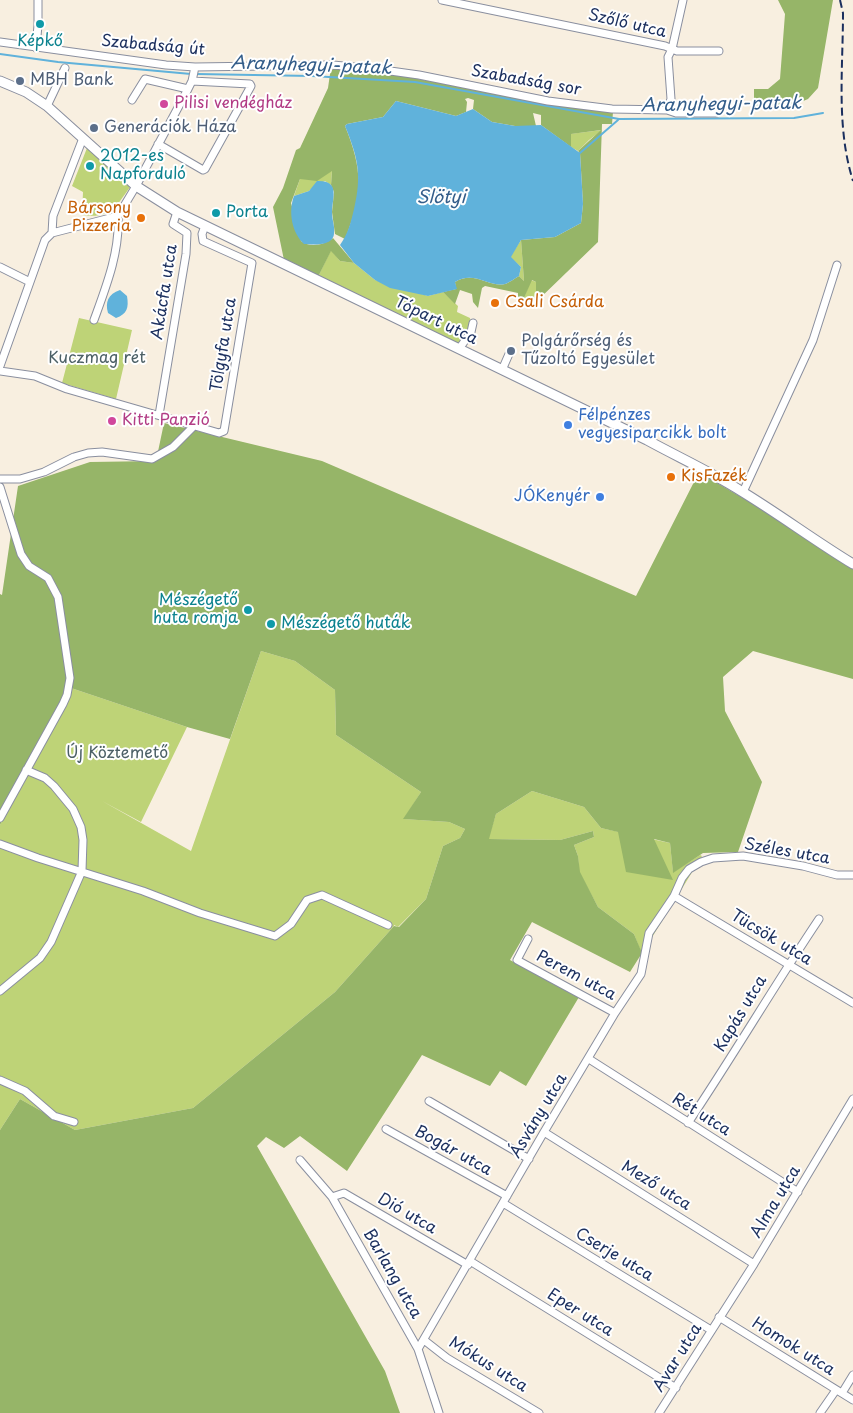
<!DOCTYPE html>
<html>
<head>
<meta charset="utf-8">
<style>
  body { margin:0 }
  canvas { display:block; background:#f8efe0 }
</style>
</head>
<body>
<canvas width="853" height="1413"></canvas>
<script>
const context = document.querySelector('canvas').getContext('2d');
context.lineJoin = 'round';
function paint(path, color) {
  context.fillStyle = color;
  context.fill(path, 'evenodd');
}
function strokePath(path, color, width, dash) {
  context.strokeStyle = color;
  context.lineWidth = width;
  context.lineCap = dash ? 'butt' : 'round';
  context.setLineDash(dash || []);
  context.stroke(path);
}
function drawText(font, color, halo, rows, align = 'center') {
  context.font = font + ' "Playpen Sans",sans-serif';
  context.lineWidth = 4;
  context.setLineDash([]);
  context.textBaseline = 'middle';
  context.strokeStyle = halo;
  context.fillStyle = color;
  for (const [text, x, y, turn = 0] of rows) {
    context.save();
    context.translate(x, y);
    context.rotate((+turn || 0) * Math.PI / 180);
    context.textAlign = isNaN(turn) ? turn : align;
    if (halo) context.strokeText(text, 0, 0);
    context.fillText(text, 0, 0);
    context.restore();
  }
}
paint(new Path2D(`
  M602,130L589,140L578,151L571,147L570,134Z
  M87,148L130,187C116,207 110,219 82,215L83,192L72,186Z
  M332,170L331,185L325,181L314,186L309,191L294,196L300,179Z
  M521,240L524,281L519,276L521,267L510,257Z
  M331,250L340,261L354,263L375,280L428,296L443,292L458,306L457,312L470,318L472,332L461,330L462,341L458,345L318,277Z
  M531,280L536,282V302L532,308L526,306L519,310Z
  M79,318L132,330L116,399L62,383Z
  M261,651L295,661L335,690L336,735L421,792L404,819L449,822L465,829L460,838L443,846L426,899L398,927L394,925V926L335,992L193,1108L75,1130L20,1099L0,1130V825L35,762L71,688L187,727L141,822L102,801L191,851Z
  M532,791L584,807L601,828L670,843L673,872L700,855L702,856L643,952H641L634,934L598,907L579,872L578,856L574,845L594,837L593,831L560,840L488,839L496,814Z`), '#bed377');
paint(new Path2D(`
  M778,0H833L818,88L808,99L794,105L754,106V89H768L780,79L785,14Z
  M331,67L386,73L551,104L613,112L612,124H602L598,242L536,302V282L532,280L524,298H518V293L485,286L482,288L478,308L473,302L472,294L460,290L455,304L443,292L456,289L455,282C474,270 490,288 505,284C509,283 515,278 519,276L524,281L521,240L555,237L581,223L583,204L580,153L578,151L601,130L571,134V147L541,125V115L533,113L536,126H515L492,122L473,109L474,100L468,98L465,99L467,102L466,112L456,116L396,101L383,117L347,124L345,126C363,170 363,195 345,239L335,234L332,212L334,192L331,185L332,171L317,181L300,179L291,203L301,241C309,248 325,245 333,238L354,263L340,261L331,251L318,277L284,260L273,207L283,188L296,150L300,148L328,88Z
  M164,423L322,461L636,596L695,480L705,476L853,562V679L753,651L723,677L725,711L762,782L738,852L703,853L673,873L670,843L654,839L673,880L626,872L618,832L601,828L584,807L532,791L496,814L489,839L560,840L593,831L594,837L574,845L578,856L580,872L598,907L634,934L642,953L630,972L532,922L510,960L579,997L526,1086L500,1071L490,1086L422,1055L347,1171L300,1136L284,1148L266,1137L257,1146L385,1371L400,1413H0V1130L20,1099L75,1130L193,1108L335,992L394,926L399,927L426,899L443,846L460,838L465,829L449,822L403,819L421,792L336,735L335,690L295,661L261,651L230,739L187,727L71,688L35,762L0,825V594L2,595L18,486L90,462L156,461Z`), '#96b568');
paint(new Path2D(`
  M396,101L456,116L473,109L492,122L515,126L541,125L580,153L583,204L581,223L555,237L521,240L511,257L521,267L519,276C515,278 509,283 505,284C490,288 474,270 455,282L457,289L428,296L390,288L375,280L354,263L340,245C348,234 351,222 354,209C362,175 358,158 345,126L347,124L383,117Z
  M317,181C341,180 332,198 332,213C332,220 335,226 334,233C334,246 314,245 304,244C292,233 288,212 294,196L309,191Z
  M120,290L127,296C129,308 127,314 116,318L108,313C105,302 108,294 120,290Z`), '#60b2db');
strokePath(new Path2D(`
  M0,54L58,62L191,74
  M196,74L312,76L415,82L619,119L794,118L823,113
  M580,153L618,120`), '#60b2db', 2);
const minor = new Path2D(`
  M442,0L665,46L677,51H719
  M0,42L166,65L195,67L333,65L376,69L419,75L548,101L612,109L667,110L676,113H717
  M36,48L38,25V0
  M132,100L145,79L188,89
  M47,106L65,68
  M667,110L671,99L668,57L672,49L683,0
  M158,144L203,170L205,169L251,86L250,84L192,81
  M118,216L136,186L188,89L192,81L195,67
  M52,233L53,216L83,138
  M0,267L30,282
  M94,320C106,287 120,252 118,216
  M459,349L471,332L473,323
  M0,366L45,240L52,233L118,216
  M502,370L509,354
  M0,371L35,376L67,389L219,433L224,431L252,263L203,241L202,234L205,226
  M159,415L186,254L187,233L173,224L177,212
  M0,479H20L44,472L74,457L88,453L102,452L152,459L173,447L194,426
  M0,487L21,554L29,566L48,578L58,597L70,678L67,695L63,704L0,818
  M743,492L813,340L837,265
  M0,844L38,858L143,891L200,913L275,936L291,924L307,900L322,895L388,925
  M674,896L853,1003
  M528,939L517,960L615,1013
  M0,991L40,958L51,942L82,871L83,840L81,827L73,809L54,786L45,778L26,770
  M589,1059L798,1192
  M0,1080L25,1091L54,1116L74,1122
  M429,1101L529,1159
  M688,1123C733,1056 774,986 819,919
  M386,1129L507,1196
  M544,1132L754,1264
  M300,1160L332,1197L418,1349L439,1413
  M332,1197L344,1193L468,1265
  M503,1203L711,1330
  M470,1261L676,1388
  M719,1317L853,1400
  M424,1340L447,1358L539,1413
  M418,1349L544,1132L615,1013L641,974L649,933L674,896L682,878L689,869L701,862L713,858L743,856L803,866L837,875H853
  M842,1393L853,1375
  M659,1413L754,1264L853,1099
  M820,1413L836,1390`);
const major = new Path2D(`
  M0,81L26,92L47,106L136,186L177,212L647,440C678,457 711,472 741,491C779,514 815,541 853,564`);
strokePath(minor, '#8a8f9f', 9);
strokePath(major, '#8a8f9f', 11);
strokePath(minor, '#fff', 7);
strokePath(major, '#fff', 9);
strokePath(new Path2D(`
  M840,0L843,13C843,69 836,127 853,181`), '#1b2f5e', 2, [8, 4]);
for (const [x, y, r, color] of [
  [40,24,5,"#0f9aa8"],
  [20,81,5,"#5c6f8a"],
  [164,104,5,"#d1479c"],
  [94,128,5,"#5c6f8a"],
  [90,166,5,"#0f9aa8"],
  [216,213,5,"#0f9aa8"],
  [141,218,5,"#e8710a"],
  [495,303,5,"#e8710a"],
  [511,351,5,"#5c6f8a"],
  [112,421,5,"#d1479c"],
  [568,425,5,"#3f7fe0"],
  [671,477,5,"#e8710a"],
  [600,497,5,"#3f7fe0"],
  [248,610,5,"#0f9aa8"],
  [271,624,5,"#0f9aa8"]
]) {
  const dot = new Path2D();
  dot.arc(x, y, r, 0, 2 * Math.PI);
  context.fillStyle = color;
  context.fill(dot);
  strokePath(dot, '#fff', 2);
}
drawText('16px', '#1b2f5e', '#fff', [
  ["Szőlő utca",627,24,13],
  ["Szabadság út",153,46,5],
  ["Szabadság sor",526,81,10],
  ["Akácfa utca",165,292,-81],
  ["Tópart utca",436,321,26],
  ["Tölgyfa utca",224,345,-81],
  ["Széles utca",787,852,10],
  ["Tücsök utca",771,938,31],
  ["Perem utca",576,976,28],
  ["Kapás utca",741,1014,-59],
  ["Rét utca",701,1115,32],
  ["Ásvány utca",539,1116,-59],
  ["Bogár utca",453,1151,29],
  ["Mező utca",656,1186,32],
  ["Alma utca",776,1202,-59],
  ["Dió utca",407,1214,30],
  ["Cserje utca",614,1255,31],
  ["Barlang utca",392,1274,60],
  ["Eper utca",580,1313,32],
  ["Homok utca",793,1347,32],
  ["Avar utca",678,1358,-58],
  ["Mókus utca",488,1365,32]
]);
drawText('16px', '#0d838f', '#fff', [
  ["Képkő",40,42,"center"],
  ["2012-es",100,157],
  ["Napforduló",100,175],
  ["Porta",226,213],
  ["Mészégető",238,601,"right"],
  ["huta romja",238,619,"right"],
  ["Mészégető huták",281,624]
], 'left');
drawText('16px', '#4e5e75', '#fff', [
  ["MBH Bank",30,81],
  ["Generációk Háza",104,128],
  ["Polgárőrség és",521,342],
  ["Tűzoltó Egyesület",521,360]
], 'left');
drawText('16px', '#b23c85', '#fff', [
  ["Pilisi vendégház",174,104],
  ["Kitti Panzió",122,421]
], 'left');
drawText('16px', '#c56008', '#fff', [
  ["Bársony",131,209,"right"],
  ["Pizzeria",131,227,"right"],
  ["Csali Csárda",505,303],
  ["KisFazék",681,477]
], 'left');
drawText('16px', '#4c6066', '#fff', [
  ["Kuczmag rét",97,359],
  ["Új Köztemető",117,754]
]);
drawText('16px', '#366cbe', '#fff', [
  ["Félpénzes",578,416],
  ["vegyesiparcikk bolt",578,434],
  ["JÓKenyér",590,497,"right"]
], 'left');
drawText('italic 18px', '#335d8a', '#fff', [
  ["Aranyhegyi-patak",311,66,2],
  ["Aranyhegyi-patak",721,105,-1],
  ["Slötyi",441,198]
]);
</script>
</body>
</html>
